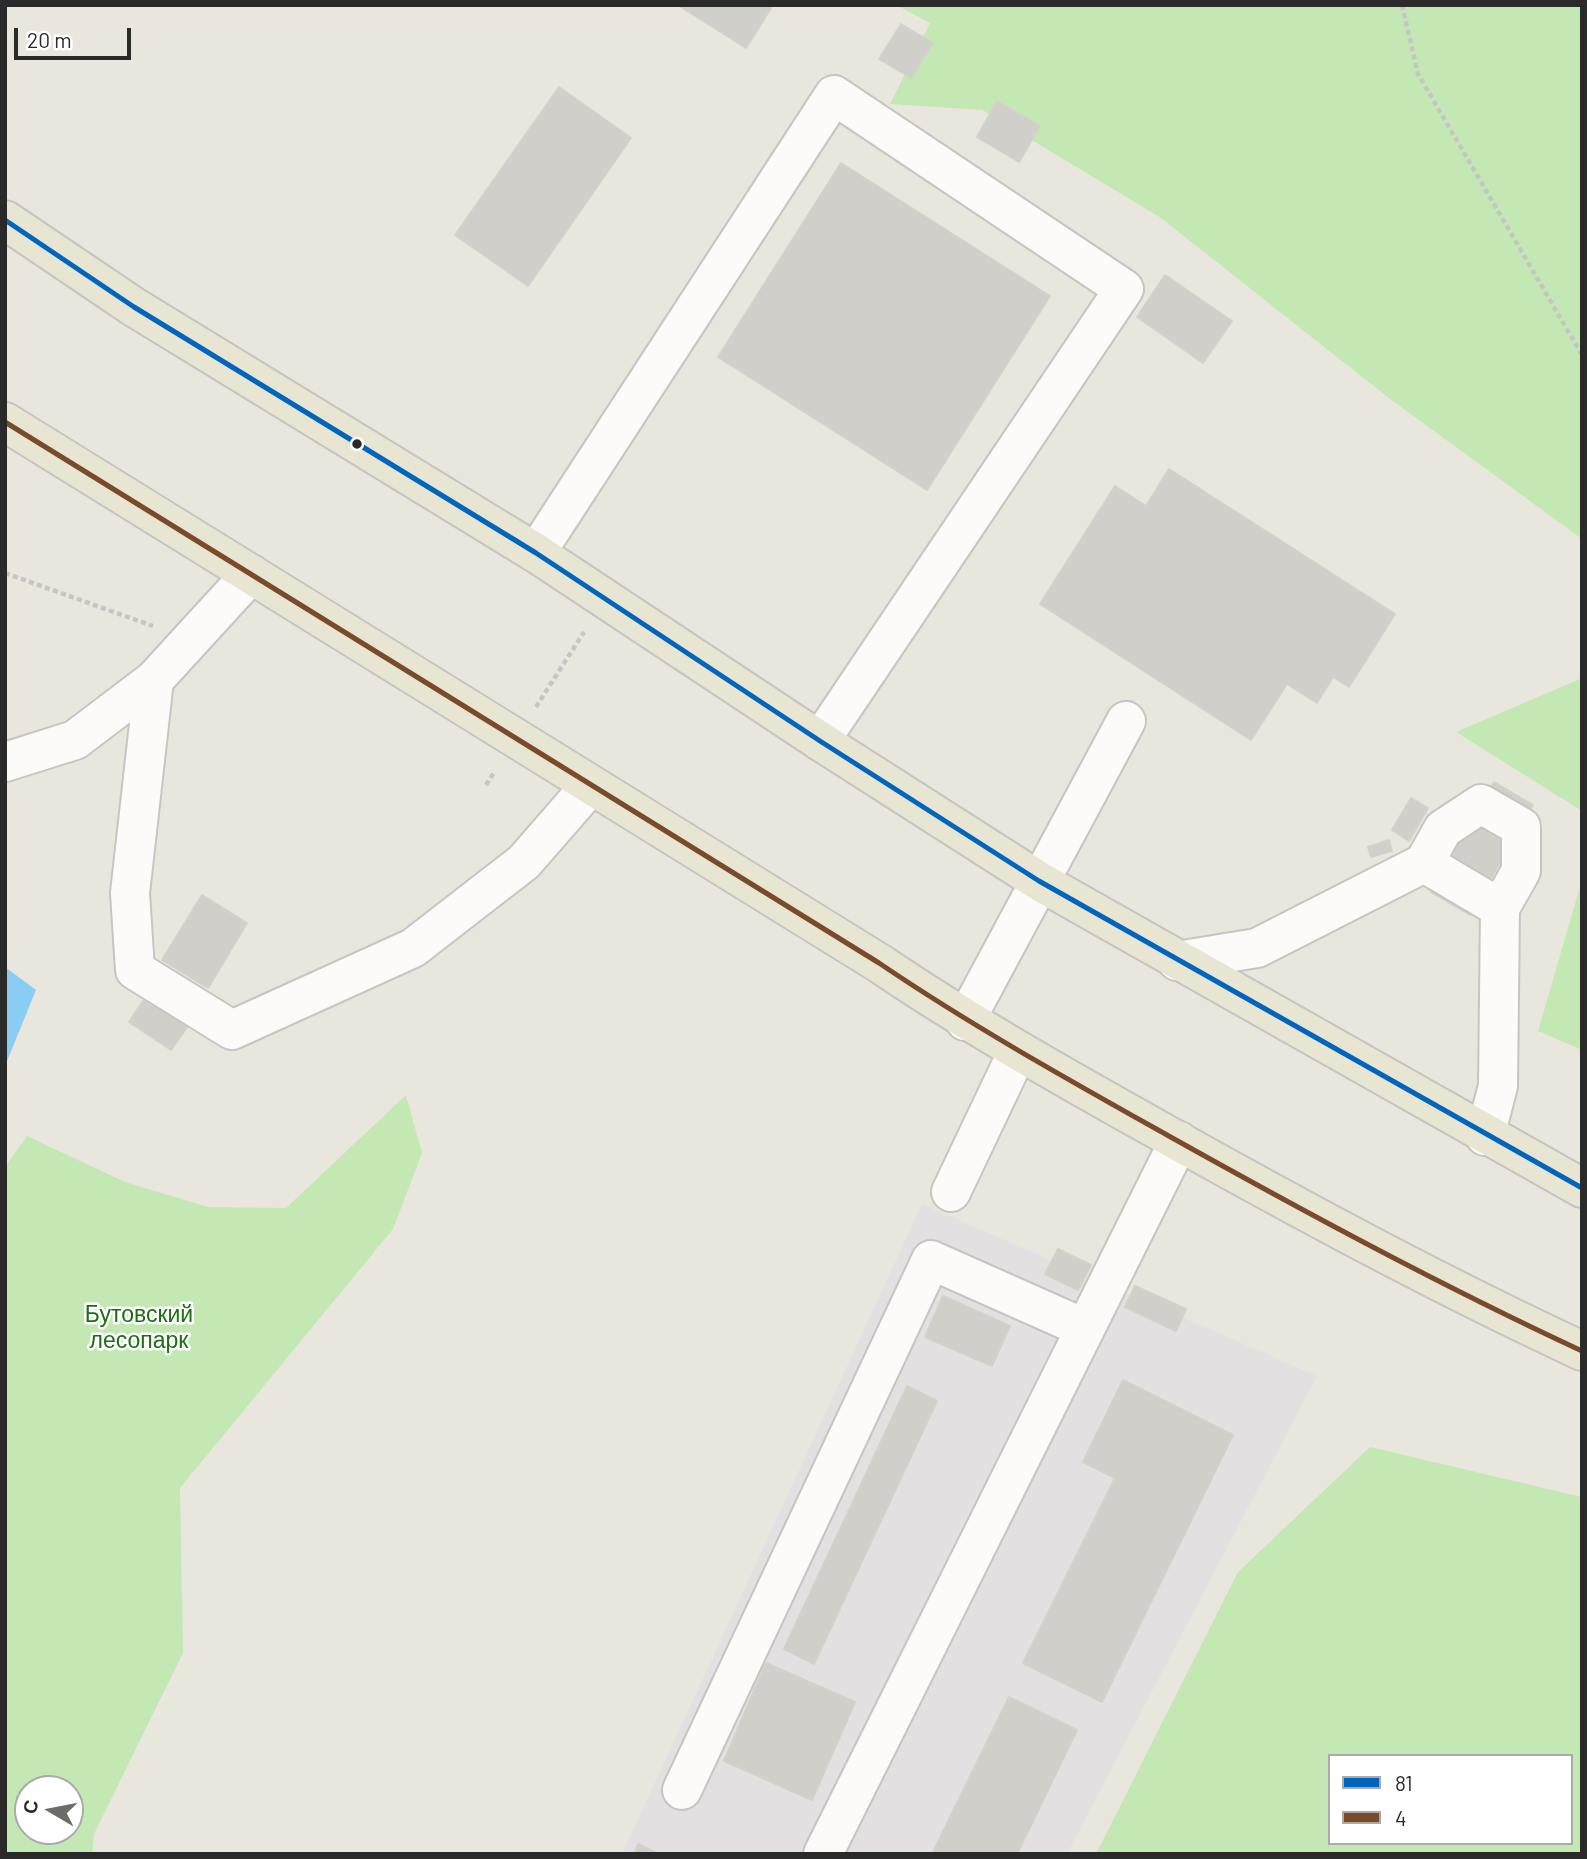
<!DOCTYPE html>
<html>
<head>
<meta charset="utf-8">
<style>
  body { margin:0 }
  #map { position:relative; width:1587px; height:1859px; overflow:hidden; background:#e9e6de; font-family:Barlow,sans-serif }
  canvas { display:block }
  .frame { position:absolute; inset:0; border:7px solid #2a2a2a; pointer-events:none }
  .legend { position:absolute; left:1328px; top:1754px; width:245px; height:91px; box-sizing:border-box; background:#fff; border:2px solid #aaa; margin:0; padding:9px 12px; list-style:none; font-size:21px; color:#2a2a2a }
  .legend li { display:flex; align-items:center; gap:14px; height:35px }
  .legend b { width:35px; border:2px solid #aaa }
  .north { position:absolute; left:14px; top:1775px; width:70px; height:70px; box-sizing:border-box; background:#fff; border:2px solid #aaa; border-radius:50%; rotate:280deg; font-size:19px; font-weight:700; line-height:28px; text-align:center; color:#2a2a2a }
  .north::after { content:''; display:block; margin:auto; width:24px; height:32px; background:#6d6c69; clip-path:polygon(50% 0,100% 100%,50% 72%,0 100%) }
  .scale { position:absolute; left:14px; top:28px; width:117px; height:32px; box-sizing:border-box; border:4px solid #2a2a2a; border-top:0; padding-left:9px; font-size:21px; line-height:24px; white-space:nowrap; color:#2a2a2a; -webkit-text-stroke:5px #fff; paint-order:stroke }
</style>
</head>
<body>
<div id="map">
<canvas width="1587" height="1859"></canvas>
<div class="frame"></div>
<ul class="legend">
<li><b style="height:9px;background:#0065bd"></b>81</li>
<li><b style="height:9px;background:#7a4b2a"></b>4</li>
</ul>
<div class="north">С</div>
<div class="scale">20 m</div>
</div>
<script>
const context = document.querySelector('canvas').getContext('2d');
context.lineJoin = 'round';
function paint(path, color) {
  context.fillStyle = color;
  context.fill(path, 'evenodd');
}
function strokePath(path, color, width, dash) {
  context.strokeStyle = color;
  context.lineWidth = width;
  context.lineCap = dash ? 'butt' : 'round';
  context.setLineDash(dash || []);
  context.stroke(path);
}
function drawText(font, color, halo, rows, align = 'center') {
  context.font = font + ' Barlow,sans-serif';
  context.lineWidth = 5;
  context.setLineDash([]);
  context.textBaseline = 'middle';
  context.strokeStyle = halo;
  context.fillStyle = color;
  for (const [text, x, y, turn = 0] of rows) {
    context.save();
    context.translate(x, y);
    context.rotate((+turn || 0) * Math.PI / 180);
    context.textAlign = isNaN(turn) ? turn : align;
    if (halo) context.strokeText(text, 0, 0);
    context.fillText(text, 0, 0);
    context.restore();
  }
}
paint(new Path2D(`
  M922,1204L1317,1376L1067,1854H622Z`), '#e4e0e2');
paint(new Path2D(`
  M896,5H1582V539L1390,399L1161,218L982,110L890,104L930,23Z
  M1582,678V811L1456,732Z
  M1582,880V1050L1538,1031Z
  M406,1095L422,1153L393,1229L180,1488L183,1653L94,1834L92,1854H5V1167L27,1136L125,1182L208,1207L286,1208ZM28,1789H70V1831H28Z
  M1370,1447L1582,1497V1854H1096L1238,1572ZM1330,1756H1571V1843H1330Z`), '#c4e8b4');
paint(new Path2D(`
  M5,967L36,990L5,1066Z`), '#8acdf2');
const building = new Path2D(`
  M678,5H773L746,48Z
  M901,24L933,43L911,78L879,59Z
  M559,87L631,138L528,286L455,235Z
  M997,101L1040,126L1019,162L977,137Z
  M841,163L1050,296L927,490L718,357Z
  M1165,275L1232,321L1203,363L1137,317Z
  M1169,469L1395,614L1349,687L1333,677L1317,703L1287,684L1251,740L1040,604L1115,486L1146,506Z
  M1494,782L1533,805L1470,915L1431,892Z
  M1411,798L1428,808L1409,841L1392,830Z
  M1389,840L1392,851L1371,857L1368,847Z
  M202,895L247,923L208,988L162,960Z
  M145,998L188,1026L171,1050L129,1022Z
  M1058,1249L1091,1265L1078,1290L1045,1274Z
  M1135,1286L1186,1309L1176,1331L1125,1307Z
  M943,1296L1010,1326L992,1366L925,1337Z
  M1123,1380L1233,1435L1102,1702L1023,1663L1115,1478L1083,1462Z
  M907,1386L937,1401L814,1664L784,1649Z
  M766,1663L855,1702L812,1800L724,1761Z
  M1009,1697L1077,1730L1017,1854H932Z
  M638,1844L659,1854H634Z`);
paint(building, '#d1cfc9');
strokePath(building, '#d4d1cb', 2);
const minor = new Path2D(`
  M536,553L834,95L1124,289L820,741
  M154,680L130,893L135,970L232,1030L413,948L524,862L591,785
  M5,762L75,740L154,680L251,574
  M1424,863L1443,829L1481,804L1521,827V871L1500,908
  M1177,961L1257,948L1424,863L1500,908L1498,1086L1485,1136
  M965,1021L1126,721
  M951,1192L1018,1051
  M682,1790L931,1260L1084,1328
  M823,1854L1179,1141`);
const major = new Path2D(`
  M5,220L134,307L536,553L820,741L1039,881L1582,1188
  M5,422L879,963C972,1026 1069,1080 1167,1135C1303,1211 1440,1285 1582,1351`);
strokePath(minor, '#c6c5c4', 42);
strokePath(major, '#c4c4c0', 42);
strokePath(new Path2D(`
  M1402,5L1418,74L1582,355
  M5,573L153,626
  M536,707L584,632
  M486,785L495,771`), '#c6c5c5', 4.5, [5, 3.5]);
strokePath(minor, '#fcfbfa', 38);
strokePath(major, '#e8e5d2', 38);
strokePath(new Path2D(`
  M5,220L134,307L536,553L820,741L1039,881L1582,1188`), '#0065bd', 5);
strokePath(new Path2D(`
  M5,422L879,963C972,1026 1069,1080 1167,1135C1303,1211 1440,1285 1582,1351`), '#7a4b2a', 5);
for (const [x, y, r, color] of [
  [357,444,6,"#2a2a2a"]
]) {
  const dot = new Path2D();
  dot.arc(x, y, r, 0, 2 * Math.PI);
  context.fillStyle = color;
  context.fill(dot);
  strokePath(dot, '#fff', 2.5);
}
drawText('23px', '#1c6d13', '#fff', [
  ["Бутовский",139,1314],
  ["лесопарк",139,1340]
]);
</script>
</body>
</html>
